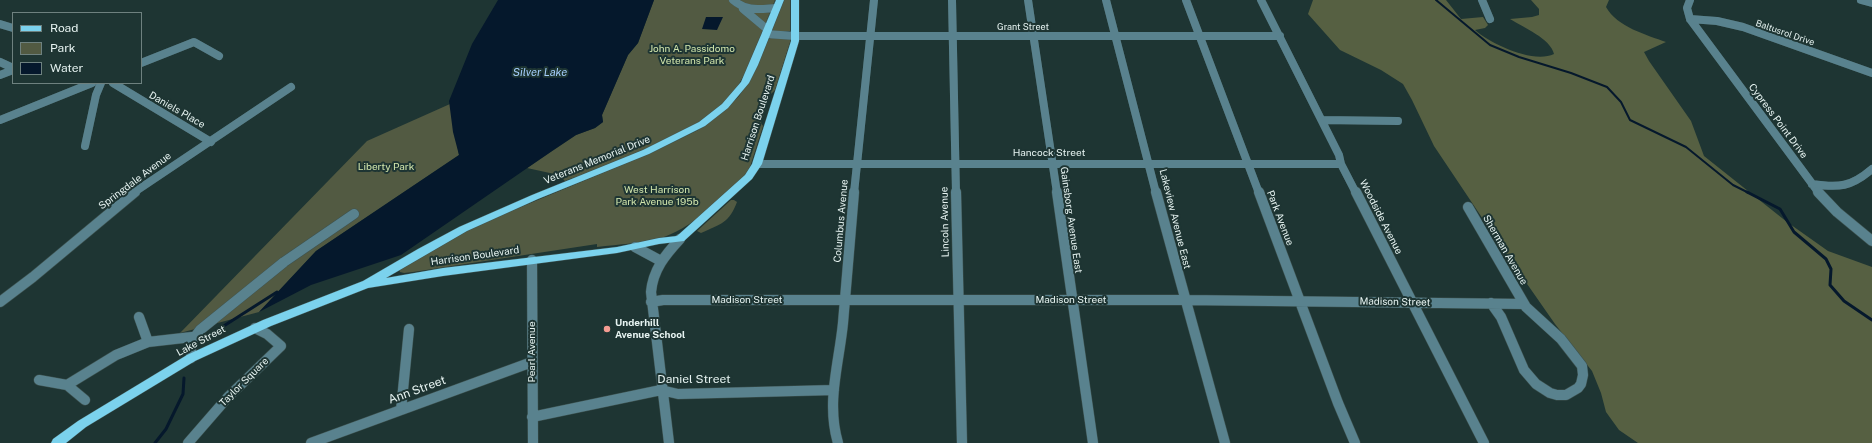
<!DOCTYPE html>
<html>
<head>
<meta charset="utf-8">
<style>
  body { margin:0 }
  #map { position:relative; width:1872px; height:443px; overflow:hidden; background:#1e3533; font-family:"Public Sans",sans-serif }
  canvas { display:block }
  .legend { position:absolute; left:12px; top:12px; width:130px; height:72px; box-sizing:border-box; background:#1e3533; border:1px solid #6e817f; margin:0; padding:5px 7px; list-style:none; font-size:12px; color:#e6f3f1 }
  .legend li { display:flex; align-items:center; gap:8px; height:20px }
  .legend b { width:20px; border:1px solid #6e817f }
</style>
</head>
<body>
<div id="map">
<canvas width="1872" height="443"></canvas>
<ul class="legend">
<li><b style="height:5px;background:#7bd2ed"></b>Road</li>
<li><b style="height:11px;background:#525a42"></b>Park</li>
<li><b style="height:11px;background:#05182c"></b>Water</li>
</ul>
</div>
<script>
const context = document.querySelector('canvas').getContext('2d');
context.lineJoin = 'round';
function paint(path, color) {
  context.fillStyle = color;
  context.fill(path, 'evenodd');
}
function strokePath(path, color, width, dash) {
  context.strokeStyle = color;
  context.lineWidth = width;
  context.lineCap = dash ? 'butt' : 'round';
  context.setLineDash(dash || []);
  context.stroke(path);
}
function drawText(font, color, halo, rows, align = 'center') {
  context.font = font + ' "Public Sans",sans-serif';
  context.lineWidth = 4;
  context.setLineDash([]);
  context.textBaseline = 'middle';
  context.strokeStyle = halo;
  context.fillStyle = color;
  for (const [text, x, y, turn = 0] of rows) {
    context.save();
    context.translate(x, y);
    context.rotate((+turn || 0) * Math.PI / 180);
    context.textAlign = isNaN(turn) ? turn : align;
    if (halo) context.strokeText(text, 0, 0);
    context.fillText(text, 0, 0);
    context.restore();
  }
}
paint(new Path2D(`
  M654,0H775C763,28 755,58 739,84C708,133 618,161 565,181L559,175L527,168L576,135L595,128L603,122L602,115L628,55L638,43Z
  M784,0H790V31L773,32L772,30Z
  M774,36L791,39L775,90L770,95L761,123L763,126L750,167L745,175C720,198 697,225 664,237C643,244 619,244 597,247V244L413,272L404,273L400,272L399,269L450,239L492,219L653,152L698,130L725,110L739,96L749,81L767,40Z
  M450,104L459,155L316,251L259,312L180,333L367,141Z
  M731,200H734L737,202C729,223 721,224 701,233L697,231Z`), '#525a42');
paint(new Path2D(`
  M1313,0H1446L1461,19L1483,17L1488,25L1485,28L1475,30C1491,44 1533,64 1554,54C1551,39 1523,27 1510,19L1532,17L1539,15V9L1531,0H1609L1606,7C1617,27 1647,35 1666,42L1644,52L1649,61L1691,121L1704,156L1787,222L1828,251L1872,267V443H1638L1619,430L1606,412L1601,393L1592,371L1555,324L1509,258L1434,146L1412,100L1403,84L1381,70L1340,50L1308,14Z`), '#566042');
paint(new Path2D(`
  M498,0H654L638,43L628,55L602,115L603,122L595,128L576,135L552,151L401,255L311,285L259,312L316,251L459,155L453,132L449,101L472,44Z
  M706,17H723L717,30L702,29Z`), '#05182c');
strokePath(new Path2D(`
  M1436,0L1490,45L1519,57L1571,73L1607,87L1621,102L1630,120L1686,147L1733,185L1749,193`), '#05182c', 2);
strokePath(new Path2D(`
  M1747,192L1780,209L1794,232L1826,259L1831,269L1830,285L1844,301L1872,320
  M208,336L277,292
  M155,443L166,429L183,394L184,378`), '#05182c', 3);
const minorFar1 = new Path2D(`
  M733,0C747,12 759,9 776,8
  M952,0L956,193
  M1028,0L1057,193
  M1106,0L1156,193
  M1186,0L1259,193
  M1261,0L1339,155L1341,164L1356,193
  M1482,0L1490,19
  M1690,0L1687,8L1690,19L1819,193
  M1861,0L1872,3
  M743,9L768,30
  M1690,19L1717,21L1743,27L1872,73
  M0,24L13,28
  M766,34L795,36H1280
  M0,62L13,68
  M141,63L194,42L219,56
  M0,75L13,70
  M113,83L211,142
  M0,120L92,83
  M1322,120L1398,121
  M85,146L96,95L101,83
  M757,164H1341
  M1812,184C1839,188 1851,187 1872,169
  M133,193L291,87
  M854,193L874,0`);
const minor = new Path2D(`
  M956,192L962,443
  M1057,192L1093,443
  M1156,192L1225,443
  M1259,192L1338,403L1355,443
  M1356,192L1484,443
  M1818,192L1837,212L1872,241
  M1468,207L1526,307L1561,339L1582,366L1583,375L1581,384L1578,388L1566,395H1557L1550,393L1536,384L1524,370L1501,317L1491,303
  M635,247L661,261
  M532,260L533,443
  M0,302L33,277L135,192
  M651,302L663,300H1185L1524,304
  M139,317L148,342
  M191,358V342L200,330L284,262L354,214
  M39,380L67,385L85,400
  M67,385L116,355L148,342L192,337
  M401,410L409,329
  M532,417L661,390L678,394L834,390
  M188,443L228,397L281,346L267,334L255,328
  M311,443L532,362
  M669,443L651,292C653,270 665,255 680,239
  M838,443C826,402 839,364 843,323C847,279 850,236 854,192`);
const major = new Path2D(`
  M776,0H784L758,65L749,83L728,108L705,126L649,154L538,199L467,231L386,278L443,268L617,247L659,238L677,236L745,175L752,164L791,41V0H799V41L762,164L752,179L684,241L659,244L617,253L443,276L368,288L271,326L195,361L86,427L66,443H51L53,439L78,421L187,355L263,320L363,281L418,249L459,227L532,195L643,150L699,122L722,104L741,82Z`);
strokePath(minorFar1, '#3e5351', 8);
strokePath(minor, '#3e5351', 11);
strokePath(major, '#3e5351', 1);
strokePath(minorFar1, '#59828e', 8);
strokePath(minor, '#59828e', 10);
paint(major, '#7bd2ed');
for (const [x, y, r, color] of [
  [607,329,4,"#f59c92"]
]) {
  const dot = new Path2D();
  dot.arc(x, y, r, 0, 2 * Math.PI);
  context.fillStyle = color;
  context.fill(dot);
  strokePath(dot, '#1e3533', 1.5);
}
drawText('9px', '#e6f3f1', '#1e3533', [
  ["Grant Street",1023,27],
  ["Baltusrol Drive",1785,33,19]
]);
drawText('10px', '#d3e7ad', '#1e3533', [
  ["John A. Passidomo",692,49],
  ["Veterans Park",692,61],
  ["Liberty Park",386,167],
  ["West Harrison",657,190],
  ["Park Avenue 195b",657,202]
]);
drawText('10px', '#e6f3f1', '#1e3533', [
  ["Daniels Place",177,110,30],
  ["Harrison Boulevard",758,118,-72],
  ["Cypress Point Drive",1778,121,53],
  ["Hancock Street",1049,153],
  ["Veterans Memorial Drive",597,160,-22],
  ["Springdale Avenue",135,181,-37],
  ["Woodside Avenue",1381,217,63],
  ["Park Avenue",1280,218,69],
  ["Lakeview Avenue East",1175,219,76],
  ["Gainsborg Avenue East",1071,220,82],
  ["Columbus Avenue",841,221,-85],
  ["Lincoln Avenue",945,222,-91],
  ["Sherman Avenue",1505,250,60],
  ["Harrison Boulevard",475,256,-8],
  ["Madison Street",747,300],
  ["Madison Street",1071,300],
  ["Madison Street",1395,302,1],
  ["Lake Street",201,341,-28],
  ["Pearl Avenue",532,352,-90],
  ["Taylor Square",244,382,-45]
]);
drawText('bold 10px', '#e6f3f1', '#1e3533', [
  ["Underhill",615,323],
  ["Avenue School",615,335]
], 'left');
drawText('italic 11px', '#a5cefc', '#1e3533', [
  ["Silver Lake",540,73]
]);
drawText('12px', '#e6f3f1', '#1e3533', [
  ["Daniel Street",694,379],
  ["Ann Street",417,390,-20]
]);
</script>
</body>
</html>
